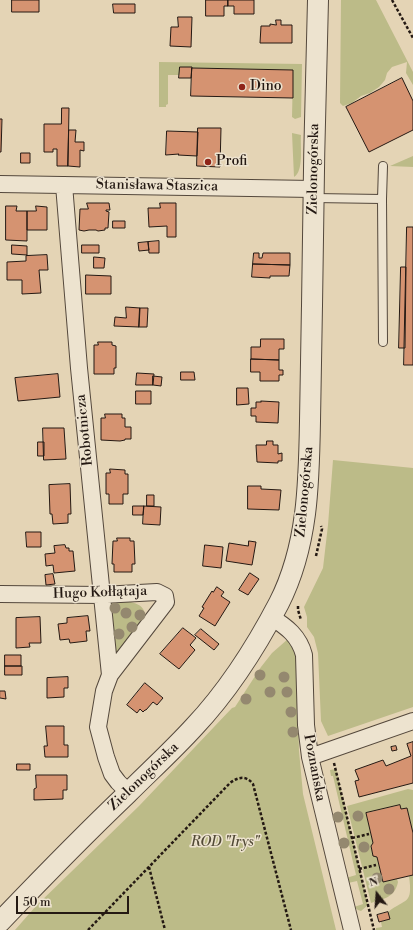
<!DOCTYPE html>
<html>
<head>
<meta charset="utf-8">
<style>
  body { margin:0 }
  #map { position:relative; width:413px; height:930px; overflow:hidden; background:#e4d4b5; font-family:"Libre Bodoni",serif }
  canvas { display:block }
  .north { position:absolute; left:357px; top:874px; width:40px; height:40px; -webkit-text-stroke:3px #ede3cf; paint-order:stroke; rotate:343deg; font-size:11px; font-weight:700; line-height:16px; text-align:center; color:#241913 }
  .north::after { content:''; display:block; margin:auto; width:14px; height:18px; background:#241913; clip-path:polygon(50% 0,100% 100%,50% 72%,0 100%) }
  .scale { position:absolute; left:16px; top:896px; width:113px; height:18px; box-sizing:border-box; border:2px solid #241913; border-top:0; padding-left:5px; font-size:12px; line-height:14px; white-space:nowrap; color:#241913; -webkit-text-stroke:3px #ede3cf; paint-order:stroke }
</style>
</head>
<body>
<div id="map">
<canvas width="413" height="930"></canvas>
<div class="north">N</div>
<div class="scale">50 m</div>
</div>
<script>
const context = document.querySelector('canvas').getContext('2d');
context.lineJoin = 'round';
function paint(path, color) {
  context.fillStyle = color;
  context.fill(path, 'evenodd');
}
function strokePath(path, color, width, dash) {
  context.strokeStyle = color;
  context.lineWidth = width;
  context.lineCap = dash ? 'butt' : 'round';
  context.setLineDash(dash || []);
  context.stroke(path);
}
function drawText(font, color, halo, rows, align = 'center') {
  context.font = font + ' "Libre Bodoni",serif';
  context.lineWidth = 3;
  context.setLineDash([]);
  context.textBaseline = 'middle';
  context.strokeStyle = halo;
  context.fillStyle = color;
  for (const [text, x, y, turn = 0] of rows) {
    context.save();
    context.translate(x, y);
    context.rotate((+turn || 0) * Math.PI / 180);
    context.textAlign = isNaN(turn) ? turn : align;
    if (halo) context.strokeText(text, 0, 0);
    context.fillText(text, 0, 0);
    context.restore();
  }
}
paint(new Path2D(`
  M341,0H376L413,72V85L406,73L407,62L392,67L387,73L385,80L379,87L370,93L361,96L352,103L343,106L340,103Z
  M159,62L302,64L301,117L295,119L292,117L293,70L192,68L191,67H180V75H168V104L166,105V107H159Z
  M292,133L301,135C300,147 304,171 294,177Z
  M413,156V167L390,166Z
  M333,460L413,468V707L328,736L321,721L318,653L314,637L307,627V617L304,607L323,568L328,525Z
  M125,601C135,603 145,604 145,617L115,656L109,603Z
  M288,639L295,651L296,656L299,751L303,794L336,930H15L36,906L139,806L232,708L235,707L261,667L272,653Z
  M336,769L368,905L361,911L358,910L354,907L363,904L357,881L348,883L346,878L356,875L333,776H331L330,770Z
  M408,789L413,790V833L407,808L401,809L400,805L366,813L373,843L371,846L373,855L377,857L383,882L397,879L398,882C395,897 384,899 371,903L347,806Z
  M413,875V930H376V928L382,927L381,922L390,919L388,912C406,898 413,905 409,876Z`), '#bcbb88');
const building = new Path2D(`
  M12,0H39V12H12Z
  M206,0H228V6H224V16H206Z
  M228,0H254V14H234V6H228Z
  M113,4H135V13H114Z
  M178,17H192L191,47L170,46L171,27H178Z
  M276,20H281V25H292V43H260L261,26H270V24L276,25Z
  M180,67H192L191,78H179Z
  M192,68L293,70V98L191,96Z
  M402,78L413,101V130L369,152L346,107Z
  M62,108H69L68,166H57V149H53V152H44V124H61Z
  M0,119H2L1,152H0Z
  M198,128H221L220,167L197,166Z
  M69,130H76L75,142H84V151L80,150V167L68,166Z
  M167,131L198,132L197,156L178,155L179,154L166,155Z
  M21,153H30V163H21Z
  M87,203H109L110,210H106V211L109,212L108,228H105V230L98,231L96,230H89L84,231L79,230L80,209H88Z
  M160,203H176V237H167V226L149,227L148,208H160Z
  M6,206H17L16,211H27V241L6,240Z
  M36,206L47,207V230H27V211H36Z
  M113,221H125V228H113Z
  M407,227H413V365H404Z
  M159,241V253H149L148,242Z
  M148,242L149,250L139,251L138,243Z
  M12,245L27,246V255L12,254Z
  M82,245H99V253H82Z
  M254,253H259V258H262L263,253H290V265L253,264Z
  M47,255L48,270H39L41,293L22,294V280H7V262L26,261V256Z
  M94,257L105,258L104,268H94Z
  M253,264L290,265L289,276H270V278L252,277Z
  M401,267H406L405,348H399Z
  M86,275L111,276V294H86Z
  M126,307L140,308L139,327L114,326L115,317L126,318Z
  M140,308H148L147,327H139Z
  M261,339H284V349H279V360L251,359V347H260Z
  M98,342H112V345L116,346V368H114V374H94V345H98Z
  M251,359L279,360V370H283V375H279V381H260V372H251Z
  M181,372H194L195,380H181Z
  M137,373L154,374L153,385H136Z
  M58,374L60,397L18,401L15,378Z
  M153,376L162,377L161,386L153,385Z
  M237,388H248L249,404L237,405Z
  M136,391H151V404H136Z
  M261,401L279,402L278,423L256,422V416H251V408H256V402H261Z
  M105,414H122V418H125V427H131V439H125V440L120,441L101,440V418H105Z
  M43,428H64L66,459L44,460Z
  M267,441H273V445H278V454L282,453V461H278V463L257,462L256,445H266Z
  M38,442H44V456H38Z
  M110,469L125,470V474H128V494H123V504H109V494H106V473H110Z
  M70,484L71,514H68V523L53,524L52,514H50L49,485Z
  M248,486H261V489L281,490L279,510L248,509Z
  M147,495H154V506H147Z
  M133,506H144L143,515H133Z
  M144,506L161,507L160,525L143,524Z
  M26,532H41V547H27Z
  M117,538H130V541H134L135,564H132V572H114V564H112L113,541H117Z
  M249,541L256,542L252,565L226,561L229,543L248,546Z
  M65,545L66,548H69V551H73L75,571L54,573L53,565L46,566L45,554L55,553L54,546Z
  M205,545L223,547L221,568L203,566Z
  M250,573L259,579L248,595L239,590Z
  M53,574L55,584L46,585L45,575Z
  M217,587L224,592L221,596L230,602L215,626L199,616L204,608L202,607L212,591L213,592Z
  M88,616L90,631H86L87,641L70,643L69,639L60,640L58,624L67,623V618Z
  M40,617L41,643H29L30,647L16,648V618Z
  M183,628L196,638L190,645L195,650L179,669L160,654Z
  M201,629L219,644L214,650L195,635Z
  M5,655H21V666H5Z
  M5,666H22V675H5Z
  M68,677V688H64V697L47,698V678Z
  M145,683L163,698L157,705L153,702L146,710H145L143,712L140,709L137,713L127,705Z
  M0,691H5L6,699L0,698Z
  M46,726H64V745H68V757H45L44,746H47Z
  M413,742V783L359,797L355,781L359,780L355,770L383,760L386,766L411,756L407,744Z
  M396,746L397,750L392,751L391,747Z
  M17,764H30V770H17Z
  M36,775H67V790H63V799L34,800V789L36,788Z
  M400,805L401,809L407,808L413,833V875L383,882L377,857L373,856L371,846L373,843L366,813Z
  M388,912L390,919L379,922L377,915Z`);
paint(building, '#d59371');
strokePath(building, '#241913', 1);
const service = new Path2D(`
  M314,198L382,199L383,342
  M382,199L383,166`);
const minor = new Path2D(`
  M0,184L313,189
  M64,185L79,368L110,675
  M0,594L102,595L157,592L165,596L166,602L110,675L104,691L98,727L106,757L112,774L118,782L128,792
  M271,617C287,627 299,636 304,655L306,725L310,757L352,930
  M310,757L413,721`);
const tertiary = new Path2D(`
  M0,922C42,878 84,835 128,793C150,771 173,750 194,727C228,691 256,647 279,603C308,546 309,483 310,421C311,382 311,344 312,306C313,204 315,102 318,0`);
strokePath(service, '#54483c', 10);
strokePath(minor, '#54483c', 18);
strokePath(tertiary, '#54483c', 22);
strokePath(new Path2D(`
  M392,0L413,38
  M316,556L322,529L321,526
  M298,606V610L301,620
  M334,763L374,930
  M352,838L369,834
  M149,867L165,930
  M359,869L376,865
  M88,930L230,783C238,777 246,775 253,784L291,930`), '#241913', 2.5, [3, 2]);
strokePath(service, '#ede3cf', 8);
strokePath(minor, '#ede3cf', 16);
strokePath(tertiary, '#ede3cf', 20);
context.fillStyle = '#94886f';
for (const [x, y] of [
  [115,608],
  [126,613],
  [140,615],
  [132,627],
  [119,634],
  [260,675],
  [284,677],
  [270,692],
  [287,692],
  [246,699],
  [291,712],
  [293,732],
  [358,816],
  [338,817],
  [344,843],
  [364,847],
  [377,878],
  [389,889]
]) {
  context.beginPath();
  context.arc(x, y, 5.5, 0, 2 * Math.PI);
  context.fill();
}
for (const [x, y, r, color] of [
  [242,87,4,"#8f2418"],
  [208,162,4,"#8f2418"]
]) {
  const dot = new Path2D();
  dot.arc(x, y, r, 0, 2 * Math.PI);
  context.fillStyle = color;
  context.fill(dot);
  strokePath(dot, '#ede3cf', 1.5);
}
drawText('14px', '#241913', '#ede3cf', [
  ["Dino",250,87],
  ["Profi",216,162]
], 'left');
drawText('14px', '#241913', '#ede3cf', [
  ["Zielonogórska",314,169,-89],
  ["Stanisława Staszica",157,186,1],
  ["Robotnicza",85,430,-96],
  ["Zielonogórska",305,492,-85],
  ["Hugo Kołłątaja",100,593,-2],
  ["Poznańska",314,768,79],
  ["Zielonogórska",144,777,-44]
]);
drawText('italic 14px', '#524a36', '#ede3cf', [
  ["ROD \"Irys\"",225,843]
]);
</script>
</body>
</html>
